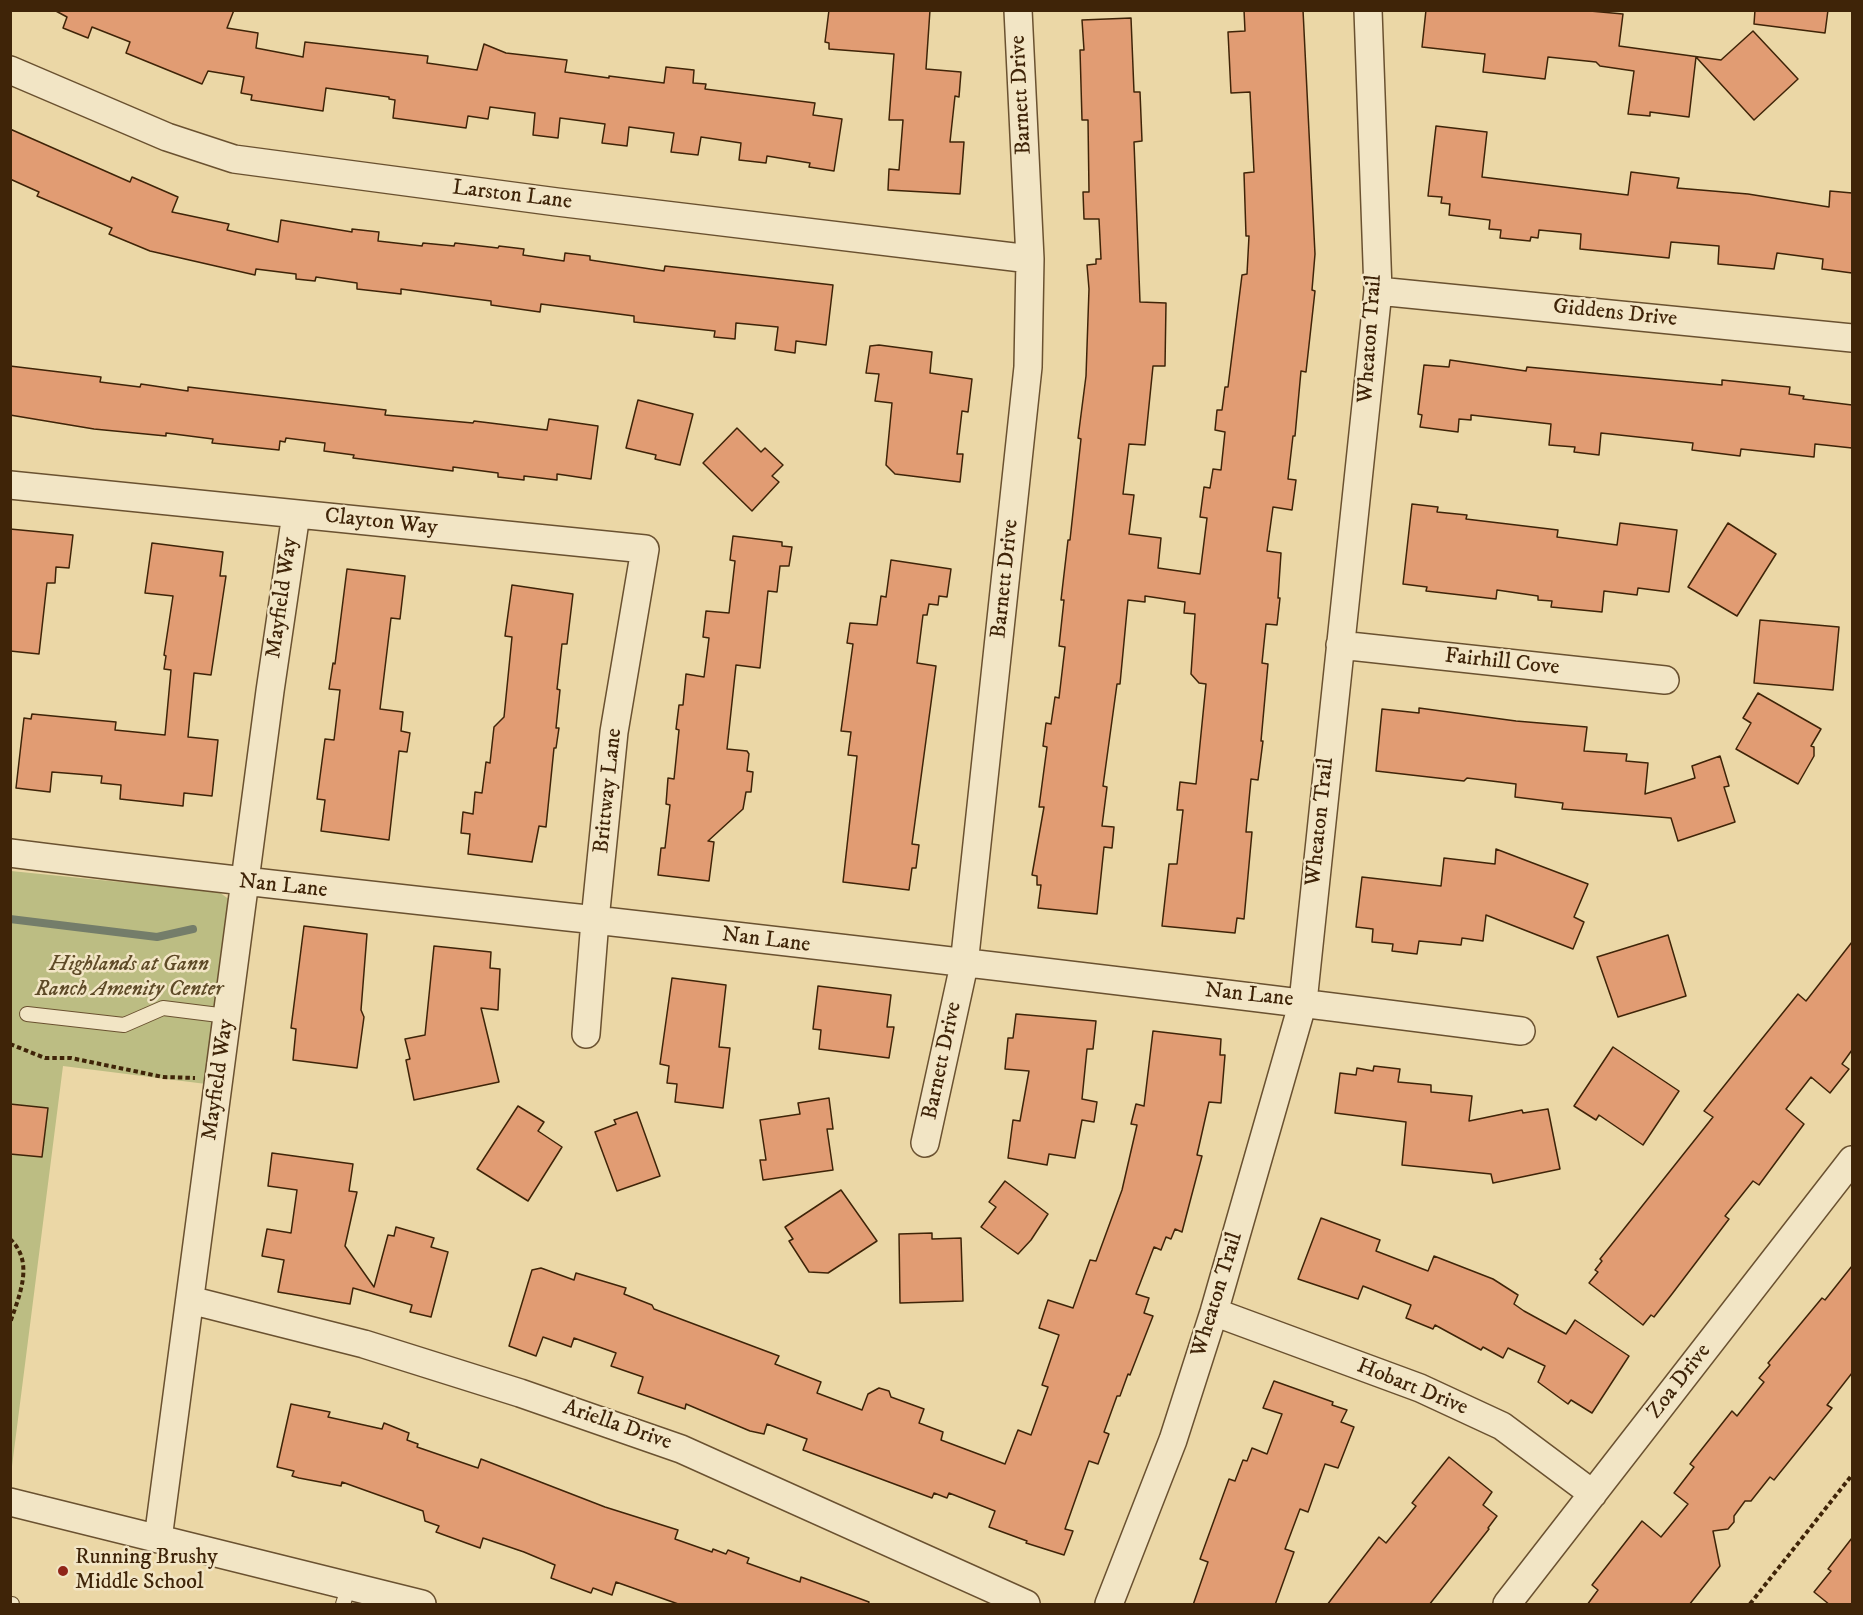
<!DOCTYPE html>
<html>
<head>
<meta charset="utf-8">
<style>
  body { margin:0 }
  #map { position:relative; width:1863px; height:1615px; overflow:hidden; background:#ebd7a6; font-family:"IM FELL DW Pica",serif }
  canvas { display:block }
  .frame { position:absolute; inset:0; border:12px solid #3f2408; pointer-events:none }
</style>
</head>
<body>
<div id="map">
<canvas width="1863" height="1615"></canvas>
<div class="frame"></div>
</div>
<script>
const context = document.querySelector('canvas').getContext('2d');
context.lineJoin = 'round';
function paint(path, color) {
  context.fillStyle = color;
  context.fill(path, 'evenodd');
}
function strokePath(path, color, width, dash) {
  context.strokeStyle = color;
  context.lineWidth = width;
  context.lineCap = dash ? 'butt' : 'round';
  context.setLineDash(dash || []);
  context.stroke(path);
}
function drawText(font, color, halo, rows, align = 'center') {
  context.font = font + ' "IM FELL DW Pica",serif';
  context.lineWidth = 5;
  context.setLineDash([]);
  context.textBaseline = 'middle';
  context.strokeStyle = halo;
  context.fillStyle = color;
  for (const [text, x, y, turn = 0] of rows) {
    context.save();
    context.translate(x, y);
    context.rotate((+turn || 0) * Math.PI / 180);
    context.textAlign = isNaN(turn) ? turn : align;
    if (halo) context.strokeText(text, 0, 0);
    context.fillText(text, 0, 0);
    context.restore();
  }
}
paint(new Path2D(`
  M11,871L219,892L230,900L214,1085L63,1066L11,1474Z`), '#bcbd83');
strokePath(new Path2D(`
  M10,919L157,937L193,929`), '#747d6a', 8);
const building = new Path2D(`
  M54,10H234L227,28L258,33L256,48L303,57L305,42L428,56L427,63L477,70L484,44L506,53L567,60L565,72L609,78V76L664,83L666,67L694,70L693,83L706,84L705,89L815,103L813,115L842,119L834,171L809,167L810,163L767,156L766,163L739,160L741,143L701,137L698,155L671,152L674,133L629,127L627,146L602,143L605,124L560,118L558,138L533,135L535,113L490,107L488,119L468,116L466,128L393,118L395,100L389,99V97L326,88L323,111L251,100L252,95L241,93L244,77L208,71L202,84L126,53L130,42L92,27L88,38L63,28L67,17Z
  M829,10H930L926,69L961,72L959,97L955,96L950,142H964L960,194L888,190L889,169L899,170L903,120H889L894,54L829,49V43L825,42Z
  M1244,10H1303L1315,254L1312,290L1315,291L1306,372L1301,371L1295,436H1293L1288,479L1296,480L1292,510L1273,507L1267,551L1281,553L1278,598H1280L1277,625L1266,624L1262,663L1268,664L1261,741H1263L1258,780L1251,779L1246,832H1252L1244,919L1237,918L1235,933L1162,926L1169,864H1177L1183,810H1177L1180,782L1196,784L1206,684L1199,683L1191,674L1195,614L1184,613L1185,602L1145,596V602L1128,600L1120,684H1117L1103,786L1107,787L1102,826L1114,827L1112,848L1104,847L1097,914L1038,908L1041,885H1037V876L1032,875L1044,807H1039L1047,747L1043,746L1046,723L1051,724L1055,697L1059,698L1065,647L1059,646L1064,600H1061L1068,540H1070L1081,439L1078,438L1086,376L1089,289L1087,265L1096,264V259H1101L1099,219H1084L1083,192H1089L1088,120H1082L1080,50H1084L1082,20L1131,18L1134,92H1140L1142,141L1134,142L1140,302L1166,303L1165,366H1153L1145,445L1129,444L1123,494L1134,495L1129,534L1161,538L1158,568L1200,574L1207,518L1200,517L1204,487L1210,488L1213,469L1221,470L1225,432L1215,430L1217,410H1222L1225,387H1228L1242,275L1247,274L1249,236H1246L1244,173L1254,172L1250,92L1231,93L1228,32L1245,31Z
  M1426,10H1579L1623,14L1619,46L1721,60L1753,31L1798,79L1754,120L1696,57L1689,117L1650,112V116L1628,114L1634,71L1600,66L1596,62L1548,57L1545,79L1483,72L1485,54L1422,47Z
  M1755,10H1828L1825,33L1754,24Z
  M1436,126L1487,132L1482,177L1628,195L1631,172L1679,178L1677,188L1748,194L1829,207L1830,191L1852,193V273L1822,269L1823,259L1777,253L1774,269L1718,264L1719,246L1671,242L1669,258L1580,249L1581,234L1539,230L1538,238L1531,237L1530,241L1500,238L1501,230L1489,229L1490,220L1449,215L1450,204L1441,203L1442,197L1428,196Z
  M10,129L130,182L132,177L178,197L172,212L229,224L227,230L278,242L281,220L352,232V229L379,232L378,241L422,246L423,243L454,246L455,243L498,248L499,246L524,249L523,255L564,261L565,253L590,256V260L664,271L665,266L833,285L826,345L796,341L795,353L775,350L778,327L736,323L735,339L714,337L715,331L634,322V316L541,304L540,312L491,305V301L452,296L401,289V294L357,289V283L316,277L315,281L296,279V274L256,269L255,275L150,251L109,234L112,228L37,196L39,192L10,179Z
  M879,345L932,352L930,373L972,379L968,412L962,411L957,454H963L960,482L895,474L886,465L892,403L875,401L879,374L866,373L870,346Z
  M1450,360L1526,371L1527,367L1722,385V380L1790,387L1789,394L1804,396L1803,399L1852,405V448L1815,444L1814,457L1741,449L1740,456L1692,450L1693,443L1601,433L1599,455L1574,452L1575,447L1549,445L1551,424L1471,415V420L1459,419L1458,432L1420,427L1422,415L1418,414L1424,365L1449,367Z
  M10,366L101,377L100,382L140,387L141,384L188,391V387L386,410L385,415L473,423L474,421L547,430L549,419L598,426L591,479L557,474V480L524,476V480L498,477V473L453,467V471L353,458L354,455L324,451L325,443L286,438L285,442L280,441L279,450L212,443L213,439L166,433V436L94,429L10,415Z
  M638,400L693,414L680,465L655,459L656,455L626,448Z
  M737,428L761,452L765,448L783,465L772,476L779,482L752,511L703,463Z
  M1412,504L1438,507L1437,512L1467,515L1466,519L1558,530L1557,537L1617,545L1620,523L1677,530L1669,592L1638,588L1637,595L1604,591L1602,612L1551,607L1552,601L1538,600V596L1497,590L1496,599L1426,591L1427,587L1403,584Z
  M1728,523L1776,554L1737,616L1688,587Z
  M10,529L73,535L69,568L56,567L55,583H47L39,654L10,651Z
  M733,536L782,542V546L792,547L789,566H780L777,592L768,591L760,668L736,665L727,749L747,751L749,754L747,771L753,772L751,792H746L743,809L708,841L714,842L709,881L658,875L661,848H665L670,805L666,804L668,778L674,779L679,730L676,729L679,705H683L686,674L704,677L709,638L703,637L706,611L729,613L735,561L730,560Z
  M152,543L223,552L220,576H226L211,675L194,673L188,737L218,740L212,796L184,793L183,806L120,799L121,785L101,783L102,776L52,772L50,792L16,788L24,718L31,719L32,714L116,722L115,730L165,735L171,670L164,669L166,656L164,655L173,596L145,593Z
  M891,560L951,569L947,597L939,596L938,605L929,604L927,615H923L917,663L936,666L912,844L919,845L916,868H912L909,890L843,882L857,756L848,755L851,732L841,731L853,644L847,643L850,623L877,625L881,596L886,597Z
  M347,569L405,576L400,619L391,618L380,709L403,712L401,731L410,733L407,752L399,751L389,840L321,831L325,800L317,799L325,739L334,740L340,690L329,689L333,663L335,664Z
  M512,585L573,594L567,644H562L557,689L560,690L556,728H559L556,748H554L546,827L539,826L532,862L468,854L470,834L461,833L463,812L473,814L475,792L482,793L486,762L490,763L494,727L504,717L512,637L505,636Z
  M1760,620L1839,627L1833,690L1754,683Z
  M1758,693L1821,729L1811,746L1814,747V756L1798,784L1736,749L1751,723L1743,718Z
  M1419,708L1516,721L1587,727L1584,751L1627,754L1626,761L1648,763L1645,794L1695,778L1692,766L1720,756L1729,786L1724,787L1735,822L1678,841L1671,818L1562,809L1563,803L1515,797L1516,784L1467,778L1464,781L1376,771L1382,709L1419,713Z
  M1496,849L1588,884L1574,917L1584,922L1573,949L1486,915L1483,941L1462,938L1461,945L1419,941L1417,954L1392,951L1393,944L1372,942L1373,929L1356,927L1362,877L1441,886L1444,858L1495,864Z
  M304,926L367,934L361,1010L364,1017L357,1068L293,1060L296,1029L291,1028Z
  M1668,935L1686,996L1618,1017L1597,957Z
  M1852,942V1050L1842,1064L1849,1069L1830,1093L1811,1077L1786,1109L1804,1124L1759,1185L1753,1181L1725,1216L1729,1219L1672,1294L1654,1317L1651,1315L1643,1325L1589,1283L1598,1272L1595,1270L1602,1261L1600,1259L1713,1117L1704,1111L1744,1061L1798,994L1806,1001Z
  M434,946L491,952L490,968L500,969L498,1010L481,1008L499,1082L414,1100L406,1060L410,1059L405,1039L425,1035Z
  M672,978L726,985L719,1047L730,1048L723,1108L675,1102L677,1084L667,1083L669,1066L660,1064Z
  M818,986L891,995L887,1027H894L889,1058L819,1049L821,1030L813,1029Z
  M1016,1014L1096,1021L1093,1049H1087L1082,1099L1097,1102L1094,1122L1082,1120L1075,1158L1049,1154L1047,1165L1008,1158L1013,1120L1020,1121L1029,1071L1005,1069L1008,1038H1013Z
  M1153,1031L1221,1039L1220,1055H1225L1221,1103L1209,1102L1197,1155L1202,1156L1182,1232L1175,1229L1171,1239L1166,1237L1161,1250L1154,1247L1136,1294L1149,1298L1144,1313L1153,1316L1130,1375L1128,1374L1120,1396H1117L1104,1432L1109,1434L1098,1464L1089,1461L1065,1529L1073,1531L1064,1555L1026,1543L1027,1541L989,1527L995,1511L949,1493L947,1498L934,1493L932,1498L803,1450L807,1439L767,1424L764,1434L750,1431L686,1404L685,1409L638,1393L643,1377L611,1366L616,1353L574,1338L571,1347L543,1337L536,1356L509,1346L532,1270L541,1268L574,1280L576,1273L626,1288L624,1294L652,1305L654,1309L779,1356L775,1364L821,1382L817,1393L862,1410L868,1394L879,1388L889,1391L891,1397L924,1409L919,1423L943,1432L941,1440L1005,1464L1018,1430L1031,1435L1048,1387L1042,1385L1059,1335L1039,1328L1048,1300L1073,1308L1090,1260L1096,1261L1122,1190L1137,1125L1131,1124L1136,1104L1144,1106Z
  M1613,1047L1679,1091L1643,1145L1599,1115L1596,1120L1574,1106Z
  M1374,1066L1400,1069L1398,1082L1431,1085V1092L1472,1096L1469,1121L1522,1110L1523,1113L1548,1109L1560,1169L1493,1183L1491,1174L1402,1165L1406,1122L1335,1113L1340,1073L1356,1075L1357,1068L1373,1071Z
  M829,1098L833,1129H827L833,1170L763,1180L760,1160H766L760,1120L800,1114L798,1103Z
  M10,1104L48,1108L42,1157L10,1154Z
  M518,1106L544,1122L538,1131L562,1147L528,1201L477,1169Z
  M637,1112L660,1176L617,1191L595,1132L616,1124L614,1120Z
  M272,1153L353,1164L349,1191L357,1192L345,1246L374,1287L388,1235L394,1236L396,1227L434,1238L431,1247L448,1252L431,1317L410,1312L412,1305L353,1288L350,1304L278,1292L284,1260L262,1256L267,1229L291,1233L297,1190L268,1186Z
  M1005,1181L1048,1214L1031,1240L1018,1254L981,1227L996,1207L989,1202Z
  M841,1190L877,1241L828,1273L809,1272L789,1241L793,1239L785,1227Z
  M1321,1218L1380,1240L1376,1251L1428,1271L1434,1256L1493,1279L1518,1295L1514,1304L1524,1311L1566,1334L1575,1320L1629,1356L1592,1413L1571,1400L1568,1404L1538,1382L1545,1366L1508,1348L1503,1358L1483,1347L1481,1350L1435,1325L1433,1329L1406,1318L1411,1305L1363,1286L1358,1299L1298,1279Z
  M932,1233V1239L961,1238L963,1301L900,1303L899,1234Z
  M1852,1266V1373L1827,1405L1832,1408L1774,1480L1770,1477L1751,1501H1745L1734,1516V1522L1728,1529L1713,1531L1720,1566L1689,1605H1587L1598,1590L1592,1585L1642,1521L1661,1537L1688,1504L1674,1493L1694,1467L1690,1464L1732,1411L1737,1416L1764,1382L1759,1378L1770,1365L1768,1363L1822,1298L1825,1300Z
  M1274,1381L1333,1402L1332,1405L1347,1410L1341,1422L1354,1427L1338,1468L1325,1464L1308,1512L1300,1509L1285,1549L1294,1552L1275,1605H1193L1208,1562L1200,1559L1229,1479L1235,1481L1243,1460L1247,1461L1252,1448L1267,1454L1282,1414L1263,1408Z
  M291,1404L330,1412L328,1417L382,1429L384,1423L409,1433L407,1440L418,1444L417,1447L478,1468L481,1459L605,1507L678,1530L675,1539L712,1552L713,1549L726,1554L728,1550L749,1558L747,1563L800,1582L801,1577L869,1602L868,1605H681L616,1582L612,1595L593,1588L591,1593L551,1578L555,1565L524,1552L483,1538L480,1548L436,1532L439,1526L425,1521L423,1511L342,1482L341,1486L299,1478L292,1476L294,1471L277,1467Z
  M1449,1457L1492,1492L1483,1505L1497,1516L1488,1528L1489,1529L1429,1605H1327L1379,1537L1386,1543L1416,1506L1412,1503Z
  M1852,1538V1605H1830L1814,1592L1831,1571L1828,1569Z`);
paint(building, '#e19c73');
strokePath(building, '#3f2408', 1.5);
const lane = new Path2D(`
  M27,1014L124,1025L163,1008L227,1016
  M10,1604H12
  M343,1604L349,1586`);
const street = new Path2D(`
  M10,70L167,137L234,159L557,202L1030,259
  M1378,291L1852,338
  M10,485L645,549L614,732L595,920L586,1034
  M1340,645L1665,680
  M10,853C205,878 400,898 595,920C904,955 1213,991 1521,1031
  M925,1143L964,965L1028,367L1030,259L1018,10
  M190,1300L364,1344L520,1393L681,1449L1026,1604
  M1214,1312L1420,1388L1502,1426L1593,1494
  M10,1502L422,1604
  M158,1539L270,691L296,514
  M1109,1604L1173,1440L1214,1312L1303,1002L1378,291L1368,10
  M1507,1604L1852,1160`);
strokePath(lane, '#6a5130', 16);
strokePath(street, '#6a5130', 30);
strokePath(new Path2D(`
  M10,1044L45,1058H71L163,1077L195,1078
  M10,1239C35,1262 19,1296 10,1323
  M1750,1604L1852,1475`), '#3f2408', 4, [4.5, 3]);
strokePath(lane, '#f2e5c5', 14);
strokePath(street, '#f2e5c5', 27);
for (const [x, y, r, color] of [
  [63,1571,6,"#8f2418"]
]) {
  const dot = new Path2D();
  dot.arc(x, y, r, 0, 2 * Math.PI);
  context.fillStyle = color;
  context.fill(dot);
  strokePath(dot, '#f2e5c5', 2);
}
drawText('22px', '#3f2408', '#f2e5c5', [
  ["Barnett Drive",1022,95,-93],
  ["Larston Lane",512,196,7],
  ["Giddens Drive",1615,314,6],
  ["Wheaton Trail",1371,339,-86],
  ["Clayton Way",381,523,6],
  ["Barnett Drive",1006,579,-84],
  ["Mayfield Way",283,598,-82],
  ["Fairhill Cove",1502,663,6],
  ["Brittway Lane",609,791,-84],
  ["Wheaton Trail",1321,822,-84],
  ["Nan Lane",283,887,6],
  ["Nan Lane",766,941,7],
  ["Nan Lane",1249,996,6],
  ["Barnett Drive",943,1061,-78],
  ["Mayfield Way",219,1080,-82],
  ["Wheaton Trail",1218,1295,-73],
  ["Zoa Drive",1680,1382,-52],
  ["Hobart Drive",1412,1388,22],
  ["Ariella Drive",617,1426,19]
]);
drawText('italic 22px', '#5e4a27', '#f2e5c5', [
  ["Highlands at Gann",129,965],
  ["Ranch Amenity Center",129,990]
]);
drawText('22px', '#3f2408', '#f2e5c5', [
  ["Running Brushy",75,1558],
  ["Middle School",75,1583]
], 'left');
</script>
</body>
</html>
